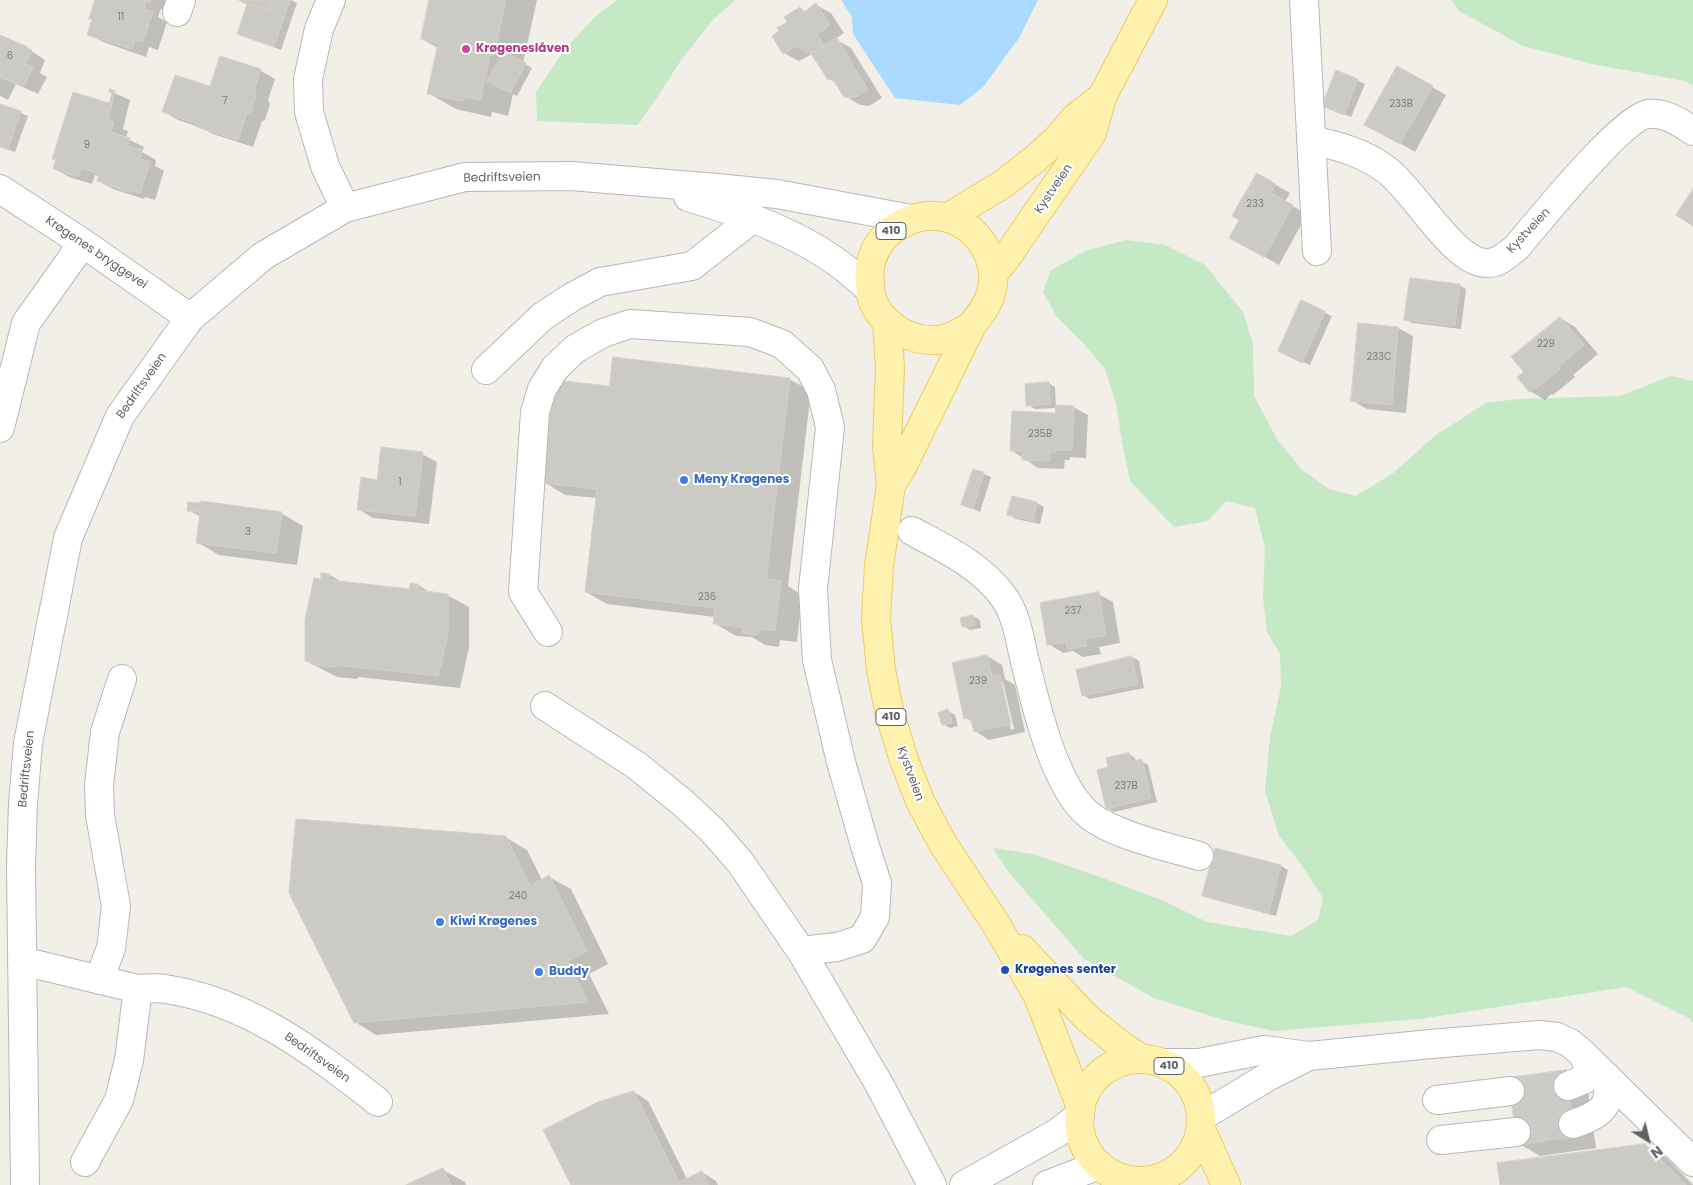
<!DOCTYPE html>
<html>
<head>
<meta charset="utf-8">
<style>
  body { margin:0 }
  #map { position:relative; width:1693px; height:1185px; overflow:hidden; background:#f1efe8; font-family:Poppins,sans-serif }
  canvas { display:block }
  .north { position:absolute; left:1623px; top:1115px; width:50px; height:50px; -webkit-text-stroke:4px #fff; paint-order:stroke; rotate:144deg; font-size:14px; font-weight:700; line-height:20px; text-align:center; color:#5f6368 }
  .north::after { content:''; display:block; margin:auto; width:18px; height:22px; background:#5f6368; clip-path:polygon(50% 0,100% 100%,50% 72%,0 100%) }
</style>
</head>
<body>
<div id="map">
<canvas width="1693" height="1185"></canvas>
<div class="north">N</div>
</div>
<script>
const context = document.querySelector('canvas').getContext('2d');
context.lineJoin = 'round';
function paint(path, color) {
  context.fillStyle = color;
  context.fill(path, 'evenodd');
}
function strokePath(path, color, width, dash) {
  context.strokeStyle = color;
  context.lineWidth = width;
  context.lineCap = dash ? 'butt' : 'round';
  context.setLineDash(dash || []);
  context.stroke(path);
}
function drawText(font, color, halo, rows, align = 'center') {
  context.font = font + ' Poppins,sans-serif';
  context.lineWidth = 4;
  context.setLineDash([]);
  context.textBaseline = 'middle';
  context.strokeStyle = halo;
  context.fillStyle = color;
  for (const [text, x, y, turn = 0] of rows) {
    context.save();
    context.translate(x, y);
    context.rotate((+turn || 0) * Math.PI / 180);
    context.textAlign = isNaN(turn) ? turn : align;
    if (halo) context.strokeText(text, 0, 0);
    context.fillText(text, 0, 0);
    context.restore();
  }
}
paint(new Path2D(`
  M617,0H735L712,21L681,60L658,96L638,125L537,121L536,92L565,49L596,16Z
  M1451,0H1693V86L1685,81L1592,64L1523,46L1459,11Z
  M1126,240L1165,245L1205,265L1243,312L1253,344L1254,396L1277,439L1301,469L1329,489L1356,496L1392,474L1436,435L1486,403L1518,399L1620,396L1671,376L1693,381V1023L1689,1018L1626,987L1420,1019L1274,1031L1224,1020L1154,998L1084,959L1007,870L993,848L1033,854L1100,877L1164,901L1207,922L1291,936L1318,920L1323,898L1301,864L1279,836L1265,791L1270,737L1281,687L1280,654L1267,632L1263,598L1265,548L1255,508L1226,501L1208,521L1174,527L1130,481L1122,442L1116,403L1105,369L1083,343L1057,317L1043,292L1050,271L1085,251Z`), '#c5e8c5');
paint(new Path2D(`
  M841,0H1038L1019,38L983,87L960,105L895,98L853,34L852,17Z`), '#aadaff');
paint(new Path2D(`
  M97,0H168L165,10L161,9L158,17L167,22L158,50L149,47L146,57L103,42L88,34Z
  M238,0H291L297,3L281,50L246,37L239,33L248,5Z
  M431,0H537L523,63L532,68L517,96L513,94L508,116L492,112L491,117L456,109L428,93L438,48L422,39Z
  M816,5L831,13L844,33L835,39L851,48L882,98L869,106L860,105L845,96L838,84L829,79L812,54L799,61L784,53L789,22L800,8L806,12Z
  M0,37L27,48L45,60L40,73L47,77L38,94L16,84L8,100L0,96Z
  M221,58L261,71L275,79L268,100L270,104L265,120L262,121L253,147L213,134L202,128L178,120L164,112L211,88Z
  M1397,67L1446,95L1415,152L1366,124Z
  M1337,71L1365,84L1351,117L1330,109Z
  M110,91L130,100L123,129L128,131L126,138L144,147L142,152L156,160L155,166L164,171L155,200L145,197L144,199L113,189L98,181L100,177L95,175L92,184L69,177L54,168L110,104L113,93Z
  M0,105L28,116L15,152L0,147Z
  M1258,175L1290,193L1285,202L1307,214L1279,265L1230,237L1240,219Z
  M1459,285L1466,289L1461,329L1412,323L1405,319Z
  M1302,302L1332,316L1310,365L1286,355Z
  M1560,318L1575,327L1598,354L1573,375L1575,377L1553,395L1551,394L1545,400L1530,391L1519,378L1526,372Z
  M1359,324L1398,328L1413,336L1406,413L1367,409L1353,401Z
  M789,379L811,391L788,586L802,595L797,642L780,640L779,647L765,645L752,637L736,636L714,623L715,617L607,604L586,592L597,498L565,495L544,482L610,388Z
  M1048,383L1055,387L1056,406L1073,407L1088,415L1086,458L1070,457V460H1065L1064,469L1038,468L1011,450L1057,414V408L1035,409L1028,405Z
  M422,454L437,462L429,524L373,518L358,509L379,481Z
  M974,470L991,477L980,512L963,504Z
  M1037,503L1044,507L1040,524L1016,519L1009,515Z
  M188,510L281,513L303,526L297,565L219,555L197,542L201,517Z
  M330,575L343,583L411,590L418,585L431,593L447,595L469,607V648L460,688L358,677L357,679L337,677L306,661L322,580Z
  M1098,594L1113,602L1120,643L1099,647L1101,654L1083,657L1073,651L1063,653L1049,644Z
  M973,616L980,620L981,628L970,630L963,626Z
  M987,656L1002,665L1005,679L1015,685L1025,732L989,740L975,731L973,722L965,718ZM1001,682H1003L1014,729L1011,730Z
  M1132,657L1139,661L1144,688L1090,699L1083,695Z
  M948,711L955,715L958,726L950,728L943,724Z
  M1129,754L1135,758L1136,762L1141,761L1148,765L1157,802L1114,812L1107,808L1110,768Z
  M505,837L527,850L542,880L549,877L571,889L608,964L589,974L609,1014L376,1035L355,1022Z
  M1216,849L1281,866L1288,870L1276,916L1211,899L1204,895Z
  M1566,1071L1587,1084L1596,1148L1540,1156L1518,1143Z
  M634,1092L648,1101L687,1179L702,1172L716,1181L718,1185H572Z
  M1645,1145L1667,1158L1693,1185H1501Z
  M443,1170L465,1182L466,1185H409Z`), '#0003');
const building = new Path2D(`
  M95,0H151L150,3L146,1L144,9L153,12L143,42L135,40L132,49L87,35L92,19H89Z
  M240,0H272L269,10Z
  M272,0H290L274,47L237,34L247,4L268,11Z
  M429,0H506L494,55H490L480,100L464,97L463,101L427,94L438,43L421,39Z
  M816,3L830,25L817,34L824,46L811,54L801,49L798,45L783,54L772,36L779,31L777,28L787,22L784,17L800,7L804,12Z
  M0,35L28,47L27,48L32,50L25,64L33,67L23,87L1,77L0,79Z
  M837,38L868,90L854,98L844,97L832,78L828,80L811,54Z
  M504,52L526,63L510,93L487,81Z
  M220,56L261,69L254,91L256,95L251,112L247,113L238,140L197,127V124L162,112L175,75L210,86Z
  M1397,66L1433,86L1400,144L1364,125Z
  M1336,70L1358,79L1344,115L1322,106Z
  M110,89L115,91L108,120L114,122L111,132L130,138L127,146L142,150L140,159L150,162L140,193L130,190L129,192L97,181L99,174L81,168L78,177L53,169L56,160L52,159L73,92L109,103L112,93L109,92Z
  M0,104L21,111L8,149L0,147Z
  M1257,173L1276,184L1271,193L1293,205L1264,257L1229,238L1239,220L1232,216Z
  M1693,189V226L1676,215Z
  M1410,278L1460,284L1455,326L1404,320Z
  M1301,300L1325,311L1302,363L1278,351Z
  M1560,317L1584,345L1559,366L1561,368L1537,388L1536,387L1529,392L1517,377L1524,372L1511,357Z
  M1358,323L1398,327L1392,405L1351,401Z
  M613,357L790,378L766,579L781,581L775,631L759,629L758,635L742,633L743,627L713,624L715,608L585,592L597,489L542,483L552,397L564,381L609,386Z
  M1049,382L1050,404L1026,406L1025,384Z
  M1056,405L1074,406L1072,450H1056V452H1050V461L1022,460V451H1010L1012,411L1055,413Z
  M381,447L423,452L415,516L357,510L361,477L377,480Z
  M973,469L984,472L973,509L961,505Z
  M1012,496L1037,502L1033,521L1007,515Z
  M201,501L282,512L276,553L196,543L200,512L187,511L188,502L201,503Z
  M321,573L330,574V580L410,589V583L418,584V590L448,594V635L438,676L336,665V667L314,665V662L305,661V619L314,578L321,579Z
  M1099,592L1106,635L1085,639L1087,646L1067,649L1066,642L1047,645L1040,603Z
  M973,615L975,625L962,627L960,618Z
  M987,655L992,677L1000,675L1011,724L974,732L970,717L964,719L952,663Z
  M1132,656L1138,684L1082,696L1076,670Z
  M948,709L952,723L942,725L938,713Z
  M1129,753L1131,762L1142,759L1151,798L1106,809L1097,770L1108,767L1106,758Z
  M296,819L506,836L530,886L549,875L587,951L568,961L588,1002L354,1023L289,893Z
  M1215,848L1281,865L1269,913L1202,896Z
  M1566,1070L1575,1136L1517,1144L1508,1078Z
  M634,1091L679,1182L702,1171L709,1185H571L543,1130L598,1102Z
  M1645,1144L1686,1185H1500L1497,1163Z
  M443,1168L451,1185H406Z`);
paint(building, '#cccac5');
strokePath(building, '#d6d1c6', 1);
strokePath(new Path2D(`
  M1510,1091L1568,1086
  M1516,1132L1573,1124`), '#ccccc8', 28, [28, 14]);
const minor = new Path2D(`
  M331,0L319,29L308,79L309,112L325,166L345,208
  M1304,0L1317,251
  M177,12L181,0
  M1311,140C1339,146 1365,153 1388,171C1415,192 1455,264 1487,263C1500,263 1508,254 1517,247C1538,222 1622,118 1648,114C1665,112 1679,122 1693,131
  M0,189L80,241L190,318
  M688,197C741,213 803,234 847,270C855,276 862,283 870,290
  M486,370L543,316L572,297L600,282L692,266L752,219
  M0,428L26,323L73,257L80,241
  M912,531C945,549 980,565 1003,596C1015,612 1019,634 1023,653C1034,698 1053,786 1089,815C1114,835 1167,847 1199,856
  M548,632L523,592L535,412L542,389L555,368L575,349L603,333L630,324L750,332L782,344L810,369L821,390L830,427L813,589L817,660L841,762L865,846L877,883L875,917L862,939L837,947L801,951
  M545,706L636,765L683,803L712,830L740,862L801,951L879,1084L932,1185
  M22,961L138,989L129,1060L119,1100L85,1162
  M99,980L111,948L116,906L100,815L99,785L105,732L122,679
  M138,989C147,989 157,987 165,989C248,1001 314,1052 378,1102
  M1164,1063H1199L1264,1050L1309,1056L1431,1044L1539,1035L1557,1037L1570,1043L1583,1054L1693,1162
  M1568,1086L1585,1079L1589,1069L1583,1054
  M1437,1100L1510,1091
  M1201,1117L1269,1076L1309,1056
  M1573,1124C1599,1115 1613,1108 1607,1077
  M1441,1140L1516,1132
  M25,1185L21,866L23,804L28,743L68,538L120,416L190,318L263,256L345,208L465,177L571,176L717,188L777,194L911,219
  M964,1185L1057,1133L1080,1115
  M1047,1185L1099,1165`);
const major = new Path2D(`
  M947,218L1003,184L1035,159L1057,139L1076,117L1102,97
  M993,274L1006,258L1092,133L1102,97L1153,0
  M887,321L890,368L887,446L891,485L879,566L876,618L881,670L890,715L904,760L920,801L943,844L996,924L1038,996L1081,1107
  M891,485L901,469L972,325C980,315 988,305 991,293C1000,261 979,227 948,218C919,210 883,227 873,256C869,265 869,276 870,286C871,319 906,342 937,340C950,339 961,332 972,325
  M1022,949L1087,1018L1118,1043L1140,1058
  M1079 1120a61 61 0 1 1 122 0a61 61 0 1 1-122 0Z
  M1201,1129L1226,1185`);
strokePath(minor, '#b5b8bc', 30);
strokePath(major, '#f2c960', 30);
strokePath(minor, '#fff', 28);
strokePath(major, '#fff2af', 28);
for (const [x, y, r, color] of [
  [466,49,5,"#d1479c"],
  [684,480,5,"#3f7fe0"],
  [440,922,5,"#3f7fe0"],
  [1005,970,5,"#1a4fb4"],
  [539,972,5,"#3f7fe0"]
]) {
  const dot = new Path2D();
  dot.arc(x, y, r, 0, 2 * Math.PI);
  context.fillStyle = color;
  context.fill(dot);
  strokePath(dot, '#fff', 2);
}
drawText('10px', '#7a7d7f', null, [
  ["11",121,17],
  ["6",10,56],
  ["7",225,101],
  ["233B",1401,104],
  ["9",87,145],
  ["233",1255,204],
  ["229",1546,344],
  ["233C",1379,357],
  ["235B",1040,434],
  ["1",400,482],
  ["3",248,532],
  ["236",707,597],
  ["237",1073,611],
  ["239",978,681],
  ["237B",1126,786],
  ["240",518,896]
]);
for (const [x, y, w] of [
  [891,231,30],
  [891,717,30],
  [1169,1066,30]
]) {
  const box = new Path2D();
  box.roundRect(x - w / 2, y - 8.5, w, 17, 4);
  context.fillStyle = '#fff';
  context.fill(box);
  strokePath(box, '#5f6368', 1);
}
drawText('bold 11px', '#5f6368', null, [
  ["410",891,231],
  ["410",891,717],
  ["410",1169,1066]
]);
drawText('bold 12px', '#b23c85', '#fff', [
  ["Krøgeneslåven",476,49]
], 'left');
drawText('12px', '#5f6368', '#fff', [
  ["Bedriftsveien",502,178,-1],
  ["Kystveien",1054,189,-56],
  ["Kystveien",1529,231,-47],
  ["Krøgenes bryggevei",96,253,34],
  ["Bedriftsveien",142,386,-55],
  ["Bedriftsveien",27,769,-84],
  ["Kystveien",910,774,70],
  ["Bedriftsveien",317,1058,35]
]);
drawText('bold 12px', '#366cbe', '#fff', [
  ["Meny Krøgenes",694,480],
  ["Kiwi Krøgenes",450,922],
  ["Buddy",549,972]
], 'left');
drawText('bold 12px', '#164399', '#fff', [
  ["Krøgenes senter",1015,970]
], 'left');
</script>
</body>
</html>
